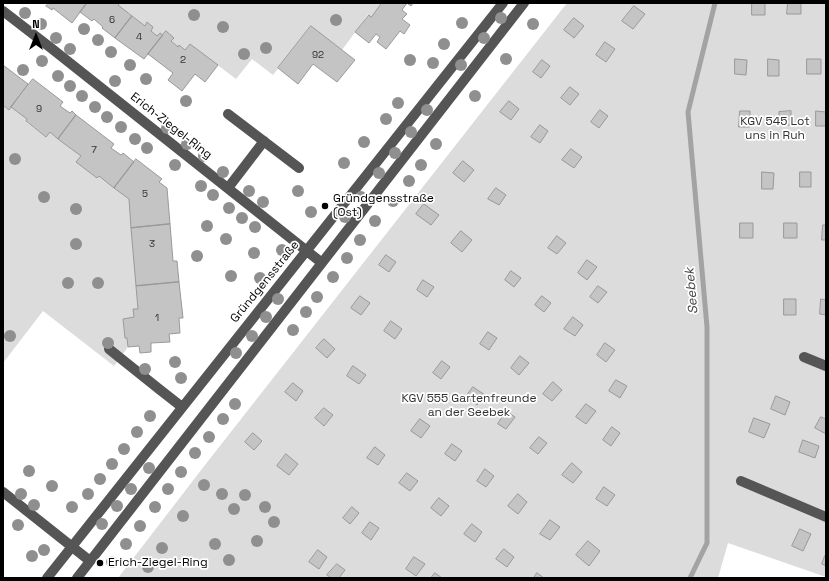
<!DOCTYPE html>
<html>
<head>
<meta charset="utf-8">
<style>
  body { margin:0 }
  #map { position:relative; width:829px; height:581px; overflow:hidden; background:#fff; font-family:"Space Grotesk",sans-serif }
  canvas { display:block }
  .frame { position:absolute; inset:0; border:4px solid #000; pointer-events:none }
  .north { position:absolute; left:16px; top:16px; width:40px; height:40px; -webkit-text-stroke:3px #fff; paint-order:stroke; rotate:0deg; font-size:11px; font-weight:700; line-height:16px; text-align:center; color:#000 }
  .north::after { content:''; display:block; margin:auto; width:14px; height:18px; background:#000; clip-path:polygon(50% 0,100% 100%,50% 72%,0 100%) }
</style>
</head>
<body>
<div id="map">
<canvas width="829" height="581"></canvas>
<div class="frame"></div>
<div class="north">N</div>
</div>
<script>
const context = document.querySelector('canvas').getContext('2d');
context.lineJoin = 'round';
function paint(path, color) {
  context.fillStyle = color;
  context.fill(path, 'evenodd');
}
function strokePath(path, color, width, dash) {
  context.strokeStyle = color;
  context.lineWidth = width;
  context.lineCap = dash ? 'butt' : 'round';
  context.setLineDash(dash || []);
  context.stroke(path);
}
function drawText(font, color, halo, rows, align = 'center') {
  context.font = font + ' "Space Grotesk",sans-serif';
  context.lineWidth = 3.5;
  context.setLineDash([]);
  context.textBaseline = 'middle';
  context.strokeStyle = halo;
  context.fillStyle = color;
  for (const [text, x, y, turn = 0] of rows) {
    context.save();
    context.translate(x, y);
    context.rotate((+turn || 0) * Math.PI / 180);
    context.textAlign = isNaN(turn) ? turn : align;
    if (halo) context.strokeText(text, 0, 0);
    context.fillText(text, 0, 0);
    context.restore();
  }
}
paint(new Path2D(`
  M120,3H382L371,17L368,15L342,50L311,26L273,75L252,59L236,79L190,44L185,50L180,46L178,47L171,41L174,38L166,32L163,35L160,33L157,36L151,31L153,27L147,22L145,26L118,5Z
  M567,3H826V577L728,543L718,578H118L205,465Z
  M3,105L9,110L11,107L27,119L26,122L46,137L50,132L81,156L77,162L97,178L99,176L129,199L138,309H133L134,317L123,319L125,338H127L128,347L114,366L43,311L3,363Z`), '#dcdcdc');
strokePath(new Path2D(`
  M690,578L707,543V327L688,112L715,3`), '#a3a3a3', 5);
const building = new Path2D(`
  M49,3H87L72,23L53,8L52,10L46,6Z
  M87,3H120L118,5L132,16L115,38L102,28L103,27L94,19L92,21L80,12Z
  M382,3H413L411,6L407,3L402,10L407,14L402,19L410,25L404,34L400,31L386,49L377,42L380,37L376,34L369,43L355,32L369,15L371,17Z
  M752,3H765V15H752Z
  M788,3H801V14H787Z
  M634,6L645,14L633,29L622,21Z
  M132,16L145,26L147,22L153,27L151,31L157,36L160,33L163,35L144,59L115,38Z
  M574,18L584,26L574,38L564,30Z
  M311,26L355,60L337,82L313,64L298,84L278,68Z
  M166,31L174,38L171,41L178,47L179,45L185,50L190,44L218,65L205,82L195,74L182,91L168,80L173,73L148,54Z
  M605,42L615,49L606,62L596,55Z
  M735,59L747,60L746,75L735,74Z
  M768,59L779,60V76H768Z
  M807,59H821V74H807Z
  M542,60L550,66L541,78L533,72Z
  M3,65L28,84L9,110L3,105Z
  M33,79L63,102L60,106L70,113L72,111L76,115L58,139L50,132L46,137L26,121L27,119L11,107Z
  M570,87L579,94L570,105L561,98Z
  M509,101L519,109L511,120L500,112Z
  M600,110L608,116L599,128L591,122Z
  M740,111H750V127H739Z
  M791,111V125H779V112Z
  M816,111L826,112V126H816Z
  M76,115L114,144L111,148L121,155L123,153L134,162L114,188L99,176L97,178L76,162L81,156L58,139Z
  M540,125L548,131L540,143L531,137Z
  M571,149L582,157L574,168L562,160Z
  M136,159L162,179L159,182L167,188L170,224L131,228L129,199L114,188Z
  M463,161L474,170L464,182L453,173Z
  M762,172L774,173L773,189H762Z
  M800,172H811V187H800Z
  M496,188L506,195L499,205L488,199Z
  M424,204L439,215L431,225L416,214Z
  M740,223H753V238H740Z
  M784,223H797V238H784Z
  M170,224L173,261H177L179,282L136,286L131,228Z
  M823,225H826V240H822Z
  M461,231L472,240L462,252L451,243Z
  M557,236L566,243L557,254L548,248Z
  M386,255L396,262L389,272L379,265Z
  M587,260L597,267L587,280L578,273Z
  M511,271L521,278L514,287L505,280Z
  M423,280L434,287L427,297L417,290Z
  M179,282L183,318H179L180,333L169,334L170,342L151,343V352L140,353L139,346L128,347L127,338H125L123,319L134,317L133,309H138L136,286Z
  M598,286L607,292L598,303L590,297Z
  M360,296L370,303L361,315L351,308Z
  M542,296L551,303L544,312L535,305Z
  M784,299H796V315H784Z
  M821,299L826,300V315L820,314Z
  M573,317L583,325L575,336L564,329Z
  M391,321L402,329L395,339L384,331Z
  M488,332L497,338L489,350L480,344Z
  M324,339L335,349L327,358L316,348Z
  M605,343L615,350L606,362L597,355Z
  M520,356L529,363L519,375L511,368Z
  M442,361L450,367L441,379L433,373Z
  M353,366L366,375L359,384L347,376Z
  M616,380L627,386L620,398L609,391Z
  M553,382L562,390L552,401L543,394Z
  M293,383L303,391L296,401L285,392Z
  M473,387L485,395L477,405L466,397Z
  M776,396L790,402L785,415L771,409Z
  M586,404L596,411L586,424L576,417Z
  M324,408L333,415L324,426L315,418Z
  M506,411L515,417L506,429L498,424Z
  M821,417L826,419V434L815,428Z
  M754,418L770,424L764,438L749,432Z
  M420,419L430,426L421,438L411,431Z
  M612,427L620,433L611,446L603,440Z
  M253,433L262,441L254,450L245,442Z
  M539,437L547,443L538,454L530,448Z
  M803,440L819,446L815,458L799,452Z
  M452,444L462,451L455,461L445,454Z
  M375,447L385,455L378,465L367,458Z
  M286,454L298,464L289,475L277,466Z
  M572,463L582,472L573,483L562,475Z
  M485,469L494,476L486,487L477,481Z
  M407,473L418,481L410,491L399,483Z
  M604,487L615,495L607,506L596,499Z
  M518,494L527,502L518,514L508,506Z
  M439,498L449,506L441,516L431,508Z
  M352,507L359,513L350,524L343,518Z
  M550,520L560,527L550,540L540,534Z
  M370,522L379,528L371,540L362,533Z
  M472,524L482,532L475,542L464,534Z
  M800,529L811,534L803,551L792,546Z
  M588,541L600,551L589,566L576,555Z
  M504,549L514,557L507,567L496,559Z
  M318,550L327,557L319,569L309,562Z
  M825,556L826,557V566L822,564Z
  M414,557L425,564L416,576L406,569Z
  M337,564L345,570L339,578H331L327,575Z
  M435,573L442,578H431Z
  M537,573L544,578H534Z`);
paint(building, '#c4c4c4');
strokePath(building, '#999', 1);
strokePath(new Path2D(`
  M3,11L51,48L322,263
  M228,114L299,168
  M228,188L264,141
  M109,349L159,389L182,407
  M804,357L826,366
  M741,481L826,517
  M3,492L90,561
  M47,578L503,3
  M77,578L524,3`), '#555', 10);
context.fillStyle = '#8f8f8f';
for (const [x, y] of [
  [25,13],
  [194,15],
  [501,18],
  [336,20],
  [462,23],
  [41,24],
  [533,24],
  [223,27],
  [84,29],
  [56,38],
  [484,38],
  [98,40],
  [444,44],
  [266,48],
  [70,49],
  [111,52],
  [244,54],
  [506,59],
  [410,60],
  [42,61],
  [433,63],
  [130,65],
  [461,65],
  [23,70],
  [58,76],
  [146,79],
  [115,81],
  [70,86],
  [82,96],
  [475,96],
  [186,101],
  [398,103],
  [95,107],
  [427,110],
  [107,117],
  [386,119],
  [121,127],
  [167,128],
  [411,132],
  [135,139],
  [364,142],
  [187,144],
  [436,144],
  [147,148],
  [395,153],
  [204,156],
  [15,159],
  [344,163],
  [175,165],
  [421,165],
  [223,172],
  [379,173],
  [409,181],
  [201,186],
  [249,191],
  [298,191],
  [213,195],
  [44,197],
  [361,197],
  [393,201],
  [263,202],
  [229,208],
  [76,209],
  [311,212],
  [345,217],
  [242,218],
  [375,221],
  [207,226],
  [255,227],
  [226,239],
  [360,240],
  [76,244],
  [282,250],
  [254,253],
  [197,256],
  [347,258],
  [231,276],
  [333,277],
  [260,278],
  [68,283],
  [98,283],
  [317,297],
  [278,299],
  [306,312],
  [266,317],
  [293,330],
  [10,336],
  [252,336],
  [108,343],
  [236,353],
  [175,362],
  [145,369],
  [181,378],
  [235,404],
  [150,416],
  [223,419],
  [137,432],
  [209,437],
  [124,449],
  [195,453],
  [112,464],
  [149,468],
  [29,471],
  [181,472],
  [100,479],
  [204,485],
  [52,486],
  [131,489],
  [168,489],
  [21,494],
  [88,494],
  [222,494],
  [245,495],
  [34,505],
  [117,506],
  [72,507],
  [155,507],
  [265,507],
  [234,509],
  [183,516],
  [274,522],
  [102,524],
  [18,525],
  [140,526],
  [257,541],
  [126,544],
  [215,544],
  [162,548],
  [44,550],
  [32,556],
  [229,560],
  [112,562],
  [148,567]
]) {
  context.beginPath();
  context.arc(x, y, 6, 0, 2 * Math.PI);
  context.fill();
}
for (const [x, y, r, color] of [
  [325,206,4,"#000"],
  [100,563,4,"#000"]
]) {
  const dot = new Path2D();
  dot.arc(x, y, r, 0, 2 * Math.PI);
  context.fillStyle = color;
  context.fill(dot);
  strokePath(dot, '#fff', 1.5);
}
drawText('10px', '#313131', null, [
  ["6",112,20],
  ["4",139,37],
  ["92",318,55],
  ["2",183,60],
  ["9",39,109],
  ["7",94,150],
  ["5",145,194],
  ["3",152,244],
  ["1",157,318]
]);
drawText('12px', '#333', '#fff', [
  ["KGV 545 Lot",775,122],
  ["uns in Ruh",775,136],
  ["KGV 555 Gartenfreunde",469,399],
  ["an der Seebek",469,413]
]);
drawText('12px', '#000', '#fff', [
  ["Erich-Ziegel-Ring",171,126,38],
  ["Gründgensstraße",265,282,-51]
]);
drawText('12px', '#000', '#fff', [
  ["Gründgensstraße",333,199],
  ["(Ost)",333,213],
  ["Erich-Ziegel-Ring",108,563]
], 'left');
drawText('italic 13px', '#444', '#fff', [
  ["Seebek",692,291,-95]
]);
</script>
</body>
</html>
